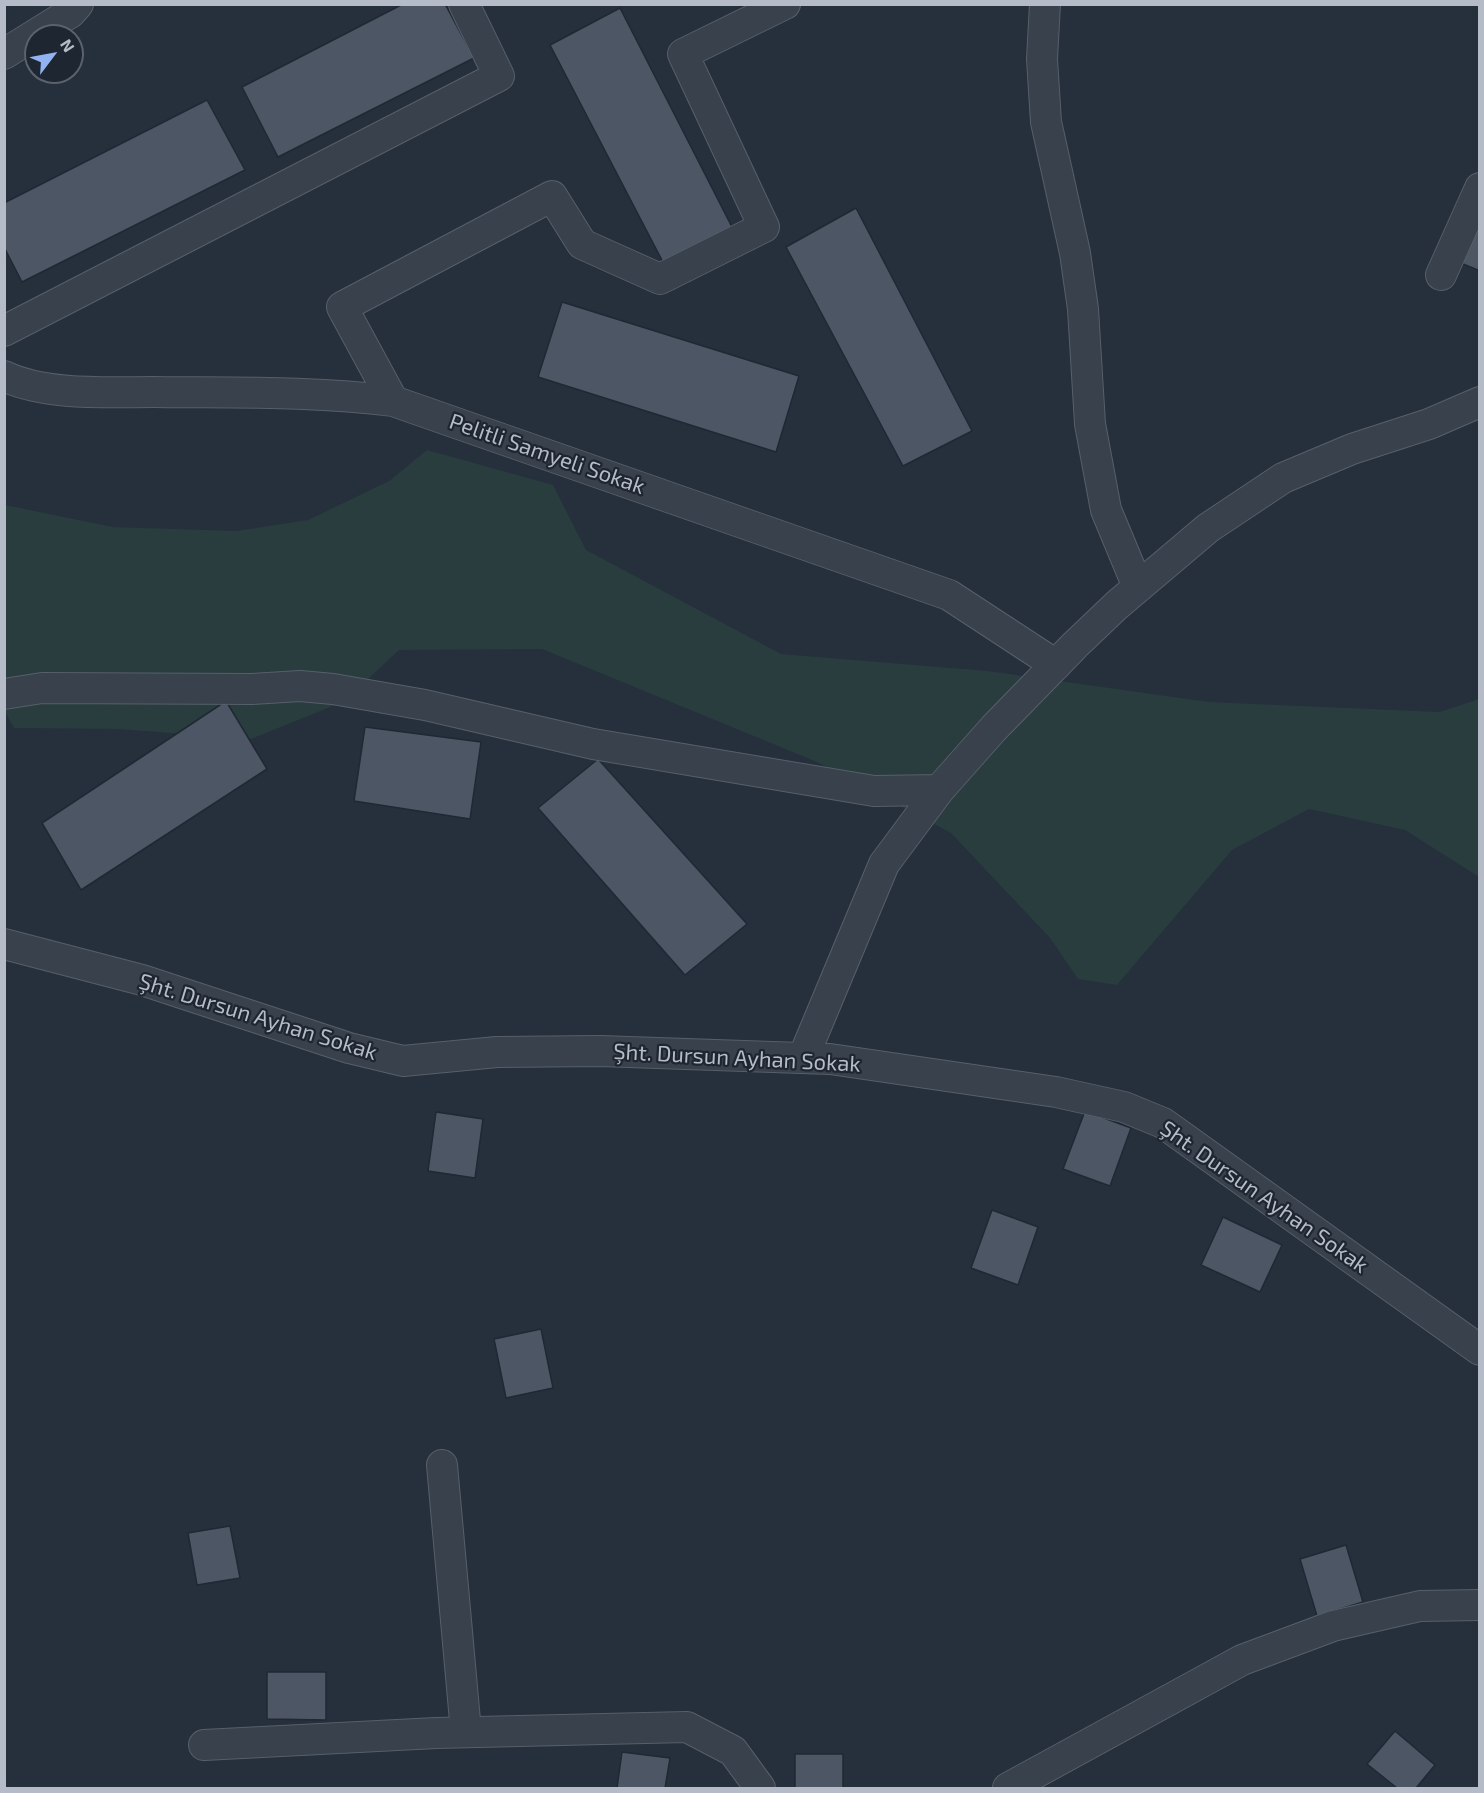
<!DOCTYPE html>
<html>
<head>
<meta charset="utf-8">
<style>
  body { margin:0 }
  #map { position:relative; width:1484px; height:1793px; overflow:hidden; background:#262f3c; font-family:"Exo 2",sans-serif }
  canvas { display:block }
  .frame { position:absolute; inset:0; border:6px solid #b5bcc7; pointer-events:none }
  .north { position:absolute; left:24px; top:24px; width:60px; height:60px; box-sizing:border-box; background:#1e2631; border:2px solid #5a626d; border-radius:50%; rotate:58deg; font-size:16px; font-weight:700; line-height:24px; text-align:center; color:#b5bcc7 }
  .north::after { content:''; display:block; margin:auto; width:21px; height:27px; background:#91b3f1; clip-path:polygon(50% 0,100% 100%,50% 72%,0 100%) }
</style>
</head>
<body>
<div id="map">
<canvas width="1484" height="1793"></canvas>
<div class="frame"></div>
<div class="north">N</div>
</div>
<script>
const context = document.querySelector('canvas').getContext('2d');
context.lineJoin = 'round';
function paint(path, color) {
  context.fillStyle = color;
  context.fill(path, 'evenodd');
}
function strokePath(path, color, width, dash) {
  context.strokeStyle = color;
  context.lineWidth = width;
  context.lineCap = dash ? 'butt' : 'round';
  context.setLineDash(dash || []);
  context.stroke(path);
}
function drawText(font, color, halo, rows, align = 'center') {
  context.font = font + ' "Exo 2",sans-serif';
  context.lineWidth = 4.5;
  context.setLineDash([]);
  context.textBaseline = 'middle';
  context.strokeStyle = halo;
  context.fillStyle = color;
  for (const [text, x, y, turn = 0] of rows) {
    context.save();
    context.translate(x, y);
    context.rotate((+turn || 0) * Math.PI / 180);
    context.textAlign = isNaN(turn) ? turn : align;
    if (halo) context.strokeText(text, 0, 0);
    context.fillText(text, 0, 0);
    context.restore();
  }
}
paint(new Path2D(`
  M427,450L553,485L586,550L781,654L988,671L1209,702L1440,712L1479,699V877L1405,830L1309,809L1232,850L1117,985L1078,979L1050,938L951,833L817,762L542,649L399,650L345,701L251,739L118,729L14,728L5,712V505L113,527L236,531L308,520L389,481Z`), '#293c3e');
const building = new Path2D(`
  M403,4H445L474,58L278,157L242,87Z
  M620,8L734,231L665,266L550,45Z
  M207,100L245,170L22,282L4,247V203Z
  M1480,207V271L1451,259Z
  M856,208L972,431L903,466L786,247Z
  M562,302L799,376L776,452L538,377Z
  M226,701L267,769L81,890L42,823Z
  M365,727L481,742L470,819L354,801Z
  M598,759L747,924L685,975L538,808Z
  M1085,1111L1131,1128L1110,1186L1063,1169Z
  M436,1112L483,1119L475,1178L428,1171Z
  M992,1210L1038,1227L1018,1285L971,1268Z
  M1223,1217L1282,1245L1260,1292L1201,1265Z
  M541,1329L553,1388L506,1398L494,1339Z
  M230,1526L240,1578L197,1585L188,1533Z
  M1346,1545L1363,1602L1317,1616L1300,1559Z
  M267,1672H326V1720L267,1719Z
  M1395,1731L1435,1765L1416,1788H1397L1367,1764Z
  M622,1752L670,1758L665,1788H617Z
  M795,1754H843V1788H795Z`);
paint(building, '#4c5665');
strokePath(building, '#202833', 1.5);
const minor = new Path2D(`
  M1045,4L1042,59L1046,122L1075,253L1083,309L1090,424L1106,510L1138,587
  M4,54L70,13L78,4
  M1441,275L1480,188
  M4,331L499,76L464,4
  M4,376C46,396 108,392 154,392C234,393 314,391 393,401L949,595L1056,665
  M393,401L342,307L552,196L582,244L660,279L764,227L683,54L785,4
  M4,694L42,688L252,689L300,686L333,689L425,705L593,744L874,791L939,790
  M4,944L142,980L349,1048L403,1061L497,1052L600,1051L830,1059L1056,1092L1124,1107L1163,1123L1480,1350
  M803,1058L884,864L939,790L994,728L1075,645L1117,605L1208,528L1283,478L1352,449L1429,424L1480,402
  M442,1465L466,1732
  M204,1745L436,1733L687,1727L733,1751L760,1788
  M1008,1788L1242,1660L1333,1626L1420,1606L1480,1605`);
strokePath(minor, '#575f6a', 32);
strokePath(minor, '#39414c', 30);
drawText('22px', '#b5bcc7', '#1e2631', [
  ["Pelitli Samyeli Sokak",547,454,19],
  ["Şht. Dursun Ayhan Sokak",258,1017,17],
  ["Şht. Dursun Ayhan Sokak",737,1058,3],
  ["Şht. Dursun Ayhan Sokak",1264,1197,35]
]);
</script>
</body>
</html>
